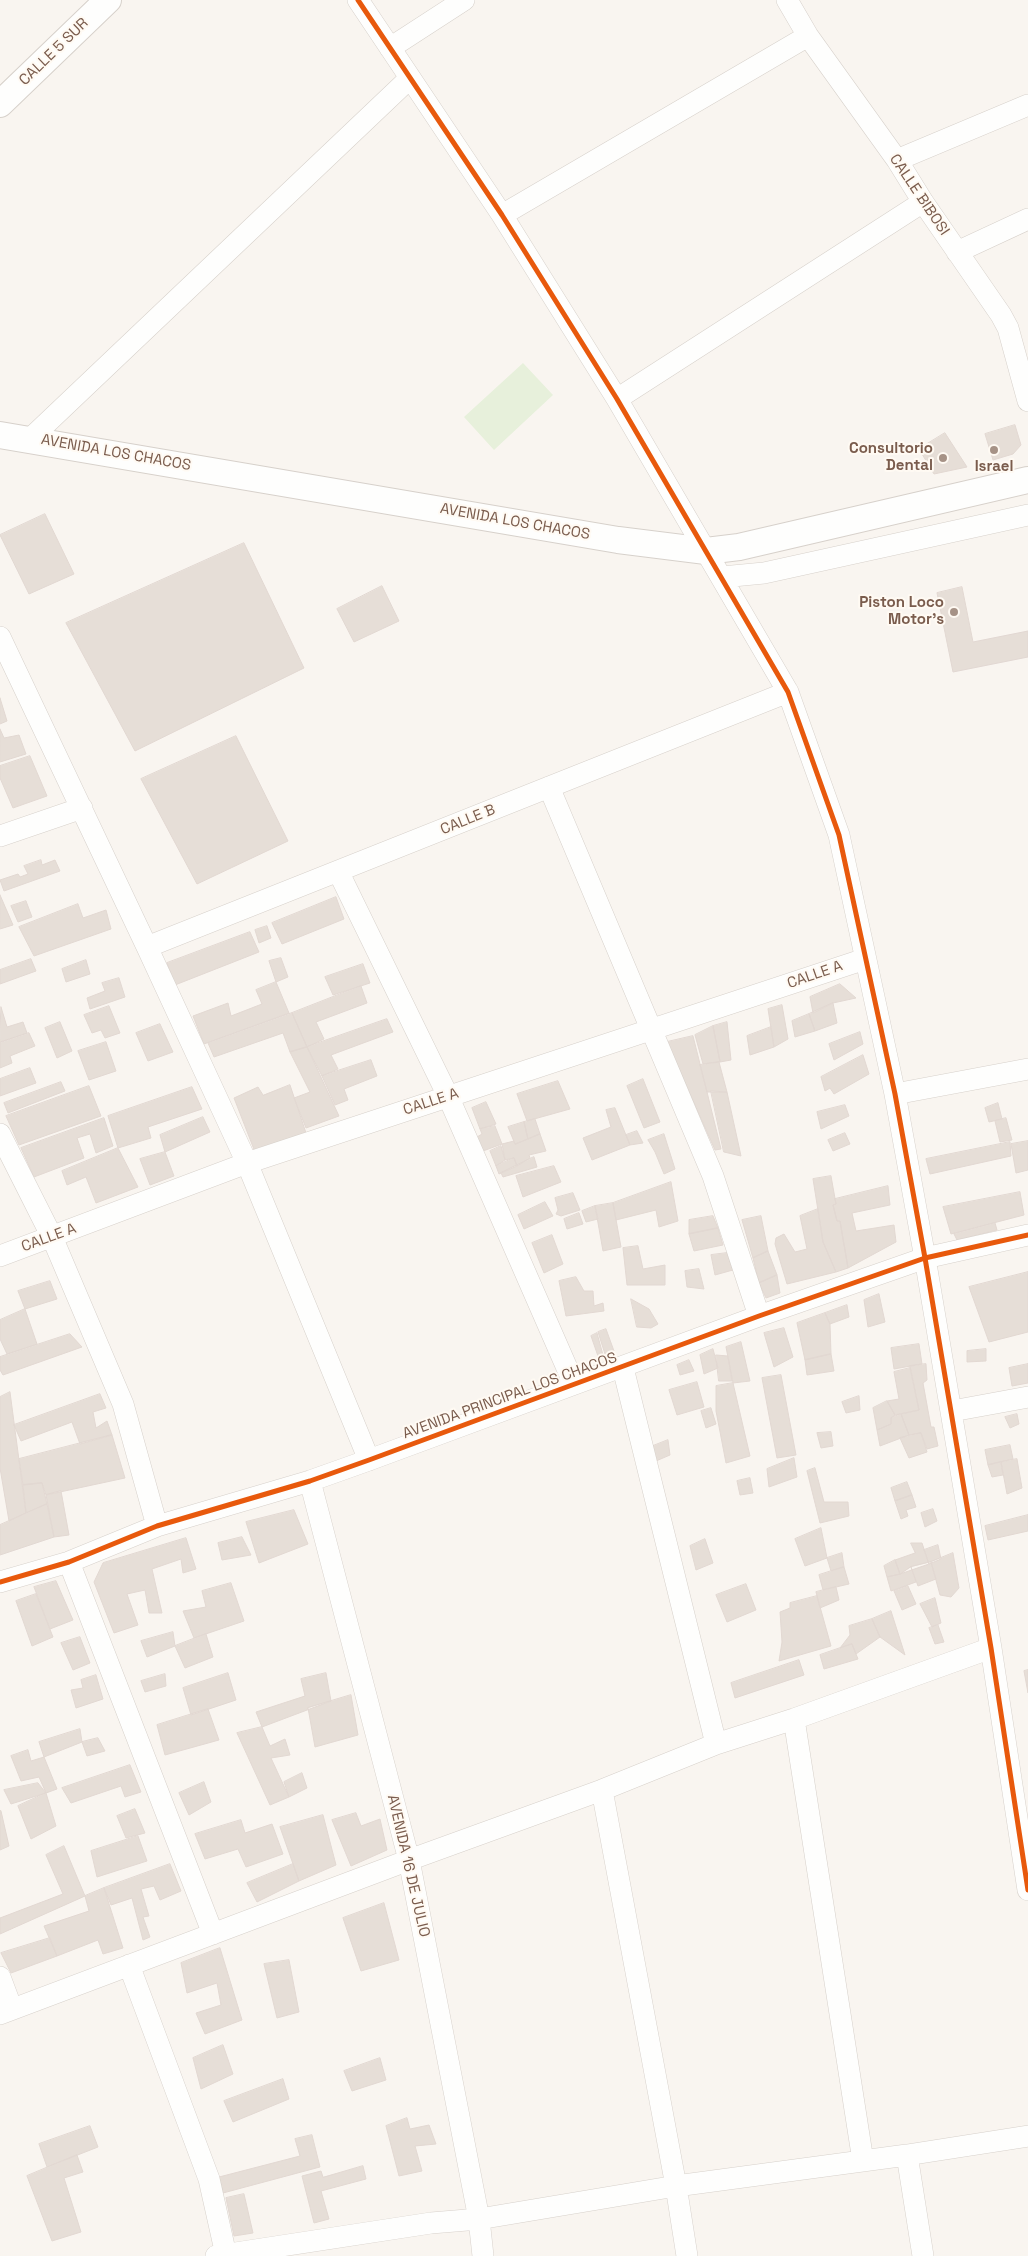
<!DOCTYPE html>
<html>
<head>
<meta charset="utf-8">
<style>
  body { margin:0 }
  canvas { display:block; background:#f9f5f0 }
</style>
</head>
<body>
<canvas width="1028" height="2256"></canvas>
<script>
const context = document.querySelector('canvas').getContext('2d');
context.lineJoin = 'round';
function paint(path, color) {
  context.fillStyle = color;
  context.fill(path, 'evenodd');
}
function strokePath(path, color, width, dash) {
  context.strokeStyle = color;
  context.lineWidth = width;
  context.lineCap = dash ? 'butt' : 'round';
  context.setLineDash(dash || []);
  context.stroke(path);
}
function drawText(font, color, halo, rows, align = 'center') {
  context.font = font + ' "Space Grotesk",sans-serif';
  context.lineWidth = 4;
  context.setLineDash([]);
  context.textBaseline = 'middle';
  context.strokeStyle = halo;
  context.fillStyle = color;
  for (const [text, x, y, turn = 0] of rows) {
    context.save();
    context.translate(x, y);
    context.rotate((+turn || 0) * Math.PI / 180);
    context.textAlign = isNaN(turn) ? turn : align;
    if (halo) context.strokeText(text, 0, 0);
    context.fillText(text, 0, 0);
    context.restore();
  }
}
paint(new Path2D(`
  M523,363L553,395L494,450L464,417Z`), '#e7f0db');
const building = new Path2D(`
  M1015,425L1021,445L1013,454L993,460L985,434Z
  M945,433L967,467L934,474L919,449Z
  M45,514L74,574L29,594L0,535Z
  M244,543L304,668L135,751L66,623Z
  M382,586L399,621L354,642L337,609Z
  M962,587L973,642L1028,631V657L953,672L937,593Z
  M0,698L7,721L0,724Z
  M0,729L4,738L19,735L26,754L0,762Z
  M236,736L288,841L197,884L141,779Z
  M30,756L47,796L13,808L0,778V766Z
  M41,860L42,865L55,860L60,871L4,891L0,880L18,874L20,877L28,874L24,866Z
  M0,895L13,925L0,929Z
  M336,897L344,919L282,944L272,923Z
  M26,901L32,917L18,922L11,906Z
  M78,904L83,918L106,910L111,929L34,956L19,927Z
  M267,926L271,938L259,943L255,930Z
  M250,932L259,952L175,985L167,963Z
  M281,958L288,977L276,982L269,961Z
  M31,959L36,971L0,984V970Z
  M86,960L90,974L66,982L62,969Z
  M363,964L370,983L333,995L325,977Z
  M119,978L125,997L90,1009L87,998L105,991L102,983Z
  M276,982L289,1013L204,1044L193,1016L228,1003L231,1016L262,1004L256,990Z
  M840,984L856,998L833,1003L813,1013L810,997Z
  M361,986L367,1003L316,1022L324,1039L307,1047L292,1013Z
  M833,1003L837,1023L815,1031L809,1014Z
  M782,1005L788,1039L774,1047L768,1009Z
  M109,1006L120,1033L105,1038L101,1030L92,1033L84,1015Z
  M1,1007L7,1027L23,1022L27,1033L0,1042Z
  M292,1013L307,1047L290,1052L283,1033L214,1057L208,1043Z
  M809,1014L815,1031L795,1037L792,1021Z
  M387,1019L393,1032L331,1055L338,1069L322,1076L307,1047Z
  M60,1022L72,1051L57,1058L45,1028Z
  M727,1022L731,1060L720,1062L713,1026Z
  M160,1024L173,1052L148,1061L136,1033Z
  M713,1026L720,1062L703,1064L695,1035Z
  M771,1027L774,1047L750,1055L747,1036Z
  M860,1032L863,1044L834,1060L829,1044Z
  M29,1033L35,1046L10,1056L12,1063L0,1068V1043Z
  M693,1036L707,1092L721,1149L715,1150L667,1042Z
  M106,1042L116,1071L89,1080L78,1051Z
  M307,1047L339,1116L306,1128L294,1098L310,1092L290,1052Z
  M863,1055L869,1074L834,1094L830,1088L825,1091L821,1077Z
  M371,1060L377,1076L344,1089L348,1100L335,1105L322,1076Z
  M719,1062L727,1092H707L700,1065Z
  M30,1068L36,1083L0,1096V1079Z
  M643,1079L660,1122L644,1128L627,1086Z
  M558,1081L570,1109L527,1121L517,1094Z
  M61,1082L65,1091L8,1113L4,1103Z
  M290,1085L306,1133L255,1152L234,1098L258,1087L263,1095Z
  M89,1086L101,1116L19,1145L6,1116Z
  M192,1087L202,1109L148,1127L151,1138L118,1148L108,1116Z
  M711,1091L727,1092L741,1156L724,1152Z
  M486,1102L496,1124L480,1129L472,1108Z
  M998,1103L1002,1119L989,1122L985,1108Z
  M845,1105L849,1116L821,1129L817,1112Z
  M615,1108L630,1145L592,1160L583,1138L611,1127L606,1110Z
  M203,1117L210,1132L165,1152L160,1135Z
  M104,1118L113,1146L96,1153L90,1134L77,1138L84,1158L34,1177L21,1148Z
  M1006,1118L1012,1140L1000,1142L995,1121Z
  M535,1119L540,1134L528,1139L524,1122Z
  M524,1122L528,1139L515,1144L508,1127Z
  M495,1126L502,1144L483,1151L477,1137L482,1134L480,1129Z
  M637,1131L643,1143L630,1145L626,1135Z
  M845,1133L850,1144L833,1151L828,1140Z
  M540,1134L546,1151L529,1155L530,1158L517,1166L514,1158L505,1160L502,1144L514,1141L515,1144Z
  M664,1134L675,1169L664,1174L655,1152L648,1140Z
  M1028,1141V1170L1016,1173L1011,1144Z
  M1010,1142L1011,1156L930,1174L926,1159Z
  M501,1146L505,1160L496,1166L490,1151Z
  M118,1148L138,1187L96,1203L86,1177L67,1185L62,1171Z
  M165,1152L174,1176L150,1185L140,1159Z
  M534,1157L537,1167L503,1177L501,1173Z
  M514,1158L517,1166L499,1174L496,1166Z
  M554,1166L561,1182L523,1197L516,1176Z
  M831,1176L836,1204L833,1205L837,1221H840L848,1268L836,1272L823,1242L813,1179Z
  M671,1182L678,1221L659,1227L656,1210L616,1220L613,1203Z
  M888,1186L890,1205L852,1213L856,1231L894,1225L896,1242L848,1268L840,1221H837L833,1205L836,1204L835,1199Z
  M1020,1192L1024,1215L951,1234L943,1207Z
  M573,1193L580,1210L561,1216L556,1214L558,1210L555,1198Z
  M545,1202L553,1216L524,1229L518,1215Z
  M613,1203L621,1247L603,1251L595,1206Z
  M595,1206L598,1219L586,1222L582,1211Z
  M818,1209L823,1242L836,1272L787,1284L775,1244L776,1238L784,1234L795,1252L807,1249L800,1216Z
  M579,1213L583,1224L567,1229L564,1219Z
  M713,1216L718,1228L689,1234V1220Z
  M761,1216L768,1251L753,1258L742,1220Z
  M995,1223L997,1230L957,1240L954,1234Z
  M718,1228L723,1245L694,1251L689,1234Z
  M552,1235L563,1264L544,1273L532,1243Z
  M638,1246L643,1269L665,1265V1285H627L623,1248Z
  M768,1251L777,1275L759,1283L753,1258Z
  M727,1253L733,1270L715,1275L711,1255Z
  M699,1269L704,1289L687,1287L685,1271Z
  M1028,1272V1332L989,1342L969,1287Z
  M777,1275L780,1293L766,1298L759,1283Z
  M576,1277L584,1291H593L594,1306L603,1303L604,1311L566,1316L559,1281Z
  M50,1281L57,1299L25,1309L18,1291Z
  M879,1294L885,1322L868,1327L864,1300Z
  M631,1299L649,1309L658,1324L651,1328L637,1327Z
  M847,1305L849,1317L830,1324L825,1313Z
  M25,1309L37,1344L7,1354L0,1339V1320Z
  M825,1313L830,1324L831,1354L805,1360L797,1323Z
  M784,1328L793,1357L774,1367L764,1333Z
  M606,1329L614,1351L605,1354L598,1332Z
  M597,1333L603,1355L599,1359L591,1336Z
  M70,1334L82,1347L3,1375L0,1370V1357Z
  M741,1342L750,1381L733,1383L726,1347Z
  M919,1344L922,1364L894,1369L891,1348Z
  M713,1349L718,1368L704,1374L700,1355Z
  M986,1349V1361L967,1362V1351Z
  M831,1354L834,1371L807,1375L805,1360Z
  M716,1355L728,1356L732,1381H719Z
  M689,1360L694,1371L680,1375L677,1365Z
  M926,1364L927,1380L923,1383L931,1427H934L938,1446L927,1449L921,1433L909,1435L901,1414L919,1410L910,1366Z
  M1028,1364V1383L1012,1386L1009,1368Z
  M910,1368L919,1410L895,1415L887,1401L899,1399L894,1372Z
  M781,1375L796,1455L777,1458L762,1378Z
  M697,1382L704,1407L677,1415L669,1390Z
  M733,1383L750,1456L726,1463L716,1411V1386Z
  M10,1392L26,1513L9,1521L0,1468V1397Z
  M100,1394L106,1408L93,1412L96,1428L107,1421L112,1435L80,1444L72,1422L21,1441L14,1425Z
  M859,1396L860,1410L846,1413L842,1402Z
  M887,1401L895,1415L891,1418V1424L877,1430L873,1408Z
  M711,1408L716,1424L706,1428L701,1411Z
  M901,1414L909,1435L880,1446L877,1430L891,1424V1418Z
  M1017,1414L1019,1424L1010,1428L1005,1417Z
  M831,1432L833,1446L821,1448L817,1433Z
  M921,1433L927,1452L909,1458L900,1438Z
  M112,1435L125,1478L46,1495L42,1483L23,1485L19,1459Z
  M668,1440L670,1455L656,1461L653,1446Z
  M1010,1445L1013,1459L988,1465L985,1450Z
  M794,1458L797,1477L769,1487L767,1469Z
  M1017,1459L1022,1488L1007,1494L1001,1462Z
  M1001,1462L1003,1475L992,1477L988,1465Z
  M815,1468L824,1502H848L849,1516L820,1523L807,1471Z
  M750,1478L753,1493L740,1495L737,1481Z
  M907,1482L912,1495L895,1501L891,1488Z
  M42,1483L47,1504L26,1513L23,1485Z
  M61,1491L69,1535L54,1537L46,1495Z
  M912,1495L916,1507L906,1510L908,1516L901,1519L895,1501Z
  M47,1504L54,1537L0,1555V1525Z
  M933,1509L937,1521L925,1527L921,1513Z
  M294,1510L308,1544L259,1563L246,1522Z
  M1028,1515V1531L988,1540L985,1526Z
  M821,1528L827,1558L805,1566L795,1539Z
  M242,1537L251,1555L222,1560L218,1543Z
  M186,1538L196,1569L183,1573L181,1559L152,1569L162,1613H149L145,1590L127,1594L138,1625L114,1633L94,1582L103,1563Z
  M705,1539L713,1563L696,1570L690,1546Z
  M911,1543H922L929,1564L900,1574L895,1560L915,1553Z
  M938,1545L941,1559L929,1564L924,1550Z
  M842,1553L844,1567L831,1571L827,1558Z
  M953,1553L959,1588L951,1597L940,1595L931,1562Z
  M895,1560L900,1574L887,1577L884,1566Z
  M931,1562L936,1579L918,1586L911,1567Z
  M844,1567L849,1584L823,1590L819,1575Z
  M911,1567L916,1582L891,1591L887,1577L900,1574Z
  M56,1581L73,1620L50,1629L34,1587Z
  M231,1583L244,1621L194,1638L183,1611L206,1607L202,1591Z
  M746,1584L756,1610L727,1622L716,1595Z
  M908,1586L916,1604L902,1610L894,1591Z
  M836,1587L839,1600L820,1608L816,1592Z
  M36,1594L53,1637L32,1646L16,1601Z
  M817,1596L831,1646L779,1661L782,1642L780,1612L790,1608V1603Z
  M935,1598L941,1623L932,1627L920,1604Z
  M891,1611L905,1655L880,1637L872,1619Z
  M872,1619L880,1637L856,1654L852,1644L840,1648L850,1635L849,1626Z
  M938,1625L944,1642L935,1644L929,1628Z
  M173,1632L175,1646L147,1657L141,1641Z
  M206,1634L213,1657L185,1668L175,1646Z
  M80,1637L90,1663L73,1670L61,1643Z
  M852,1644L858,1659L824,1669L820,1655Z
  M799,1660L804,1675L735,1698L731,1683Z
  M1028,1670V1693L1024,1671Z
  M228,1673L236,1700L191,1715L183,1688Z
  M326,1673L331,1701L262,1727L256,1712L305,1696L301,1679Z
  M165,1674L166,1686L145,1692L141,1681Z
  M96,1675L103,1699L76,1708L71,1690L83,1688L81,1680Z
  M351,1695L358,1735L315,1747L308,1708Z
  M208,1709L219,1740L165,1755L157,1725Z
  M262,1727L270,1746L285,1739L290,1755L271,1758L289,1797L270,1805L237,1733Z
  M80,1729L82,1742L44,1757L39,1742Z
  M98,1738L105,1751L87,1756L82,1742Z
  M28,1750L31,1761L44,1757L57,1789L46,1793L39,1777L21,1781L11,1756Z
  M130,1765L141,1792L125,1797L121,1786L71,1803L62,1788Z
  M302,1773L307,1788L289,1797L284,1782Z
  M204,1782L211,1802L189,1815L179,1793Z
  M38,1783L46,1793L11,1804L4,1790Z
  M46,1793L56,1826L31,1839L18,1806Z
  M135,1809L145,1833L126,1838L117,1816Z
  M1,1811L9,1846L0,1850V1811Z
  M356,1813L361,1826L380,1819L387,1850L351,1866L332,1820Z
  M323,1815L336,1865L299,1881L280,1827Z
  M241,1820L245,1833L272,1824L283,1854L246,1867L238,1849L205,1859L195,1834Z
  M138,1836L147,1861L97,1877L91,1851Z
  M64,1846L85,1896L0,1934V1918L63,1894L46,1855Z
  M170,1864L181,1891L160,1900L154,1886L141,1889L149,1916L143,1917L150,1937L143,1940L132,1898L111,1905L104,1888Z
  M293,1864L299,1881L257,1902L247,1883Z
  M104,1888L123,1948L103,1954L98,1940L57,1956L44,1926L89,1911L85,1896Z
  M384,1903L399,1960L361,1971L343,1918Z
  M50,1938L57,1956L11,1973L1,1953Z
  M220,1948L242,2020L205,2034L196,2013L221,2005L217,1983L187,1993L181,1963Z
  M289,1960L299,2012L277,2018L264,1964Z
  M223,2045L233,2074L201,2089L193,2058Z
  M380,2058L386,2080L352,2091L344,2071Z
  M283,2079L289,2099L233,2122L224,2101Z
  M407,2118L410,2129L429,2125L436,2144L415,2146L422,2171L399,2176L386,2126Z
  M90,2126L98,2147L47,2167L39,2144Z
  M312,2135L320,2167L223,2193L219,2177L300,2156L295,2139Z
  M77,2155L83,2172L64,2178L81,2232L52,2241L27,2176Z
  M363,2166L366,2179L321,2191L329,2219L314,2223L302,2176L321,2171L323,2177Z
  M244,2194L253,2233L234,2236L226,2198Z`);
paint(building, '#e6ded7');
strokePath(building, '#e2d8d2', 1);
const minor = new Path2D(`
  M358,0L502,215L617,399L788,692L839,835L895,1094L925,1258L991,1648L1028,1890
  M787,0L808,36L897,160L923,202L1001,315L1008,328L1028,401
  M390,48L464,0
  M897,160L1028,105
  M502,215L808,36
  M957,252L1028,219
  M617,399L923,202
  M31,438L410,78
  M722,577L764,573L1028,515
  M0,637L147,947L247,1163L369,1460
  M549,787L713,1176L759,1316
  M0,836L82,808
  M338,871L448,1096L574,1384
  M147,947L788,692
  M895,1094L1028,1069
  M0,1134L52,1237L123,1404L157,1526
  M0,1256L247,1163L865,959
  M623,1368L716,1744
  M952,1411L1028,1397
  M310,1481L409,1860L479,2219L483,2256
  M69,1562L213,1934
  M0,1582L69,1562L157,1526L310,1481L369,1460L759,1316L925,1258L1028,1235
  M794,1719L863,2161
  M602,1790L676,2186L687,2256
  M129,1965L209,2179L226,2255
  M0,1977L12,2009
  M0,2014L409,1860L602,1790L716,1744L794,1719L991,1648
  M907,2155L923,2256
  M216,2256L431,2223L479,2219L676,2186L907,2155L1028,2136`);
const tertiary = new Path2D(`
  M0,104L108,0
  M0,435L618,540L706,551L739,547L1028,480`);
strokePath(minor, '#d7d1cb', 22);
strokePath(tertiary, '#d7d1cb', 28);
strokePath(minor, '#fefefd', 21);
strokePath(tertiary, '#fefefd', 26);
strokePath(new Path2D(`
  M358,0L502,215L617,399L788,692L839,835L895,1094L925,1258L991,1648L1028,1890
  M0,1582L69,1562L157,1526L310,1481L369,1460L759,1316L925,1258L1028,1235`), '#e8590c', 5);
for (const [x, y, r, color] of [
  [994,450,5,"#a69286"],
  [943,458,5,"#a69286"],
  [954,612,5,"#a69286"]
]) {
  const dot = new Path2D();
  dot.arc(x, y, r, 0, 2 * Math.PI);
  context.fillStyle = color;
  context.fill(dot);
  strokePath(dot, '#fffaf3', 2);
}
drawText('15px', '#7a5c4d', '#fffaf3', [
  ["CALLE 5 SUR",54,52,-44],
  ["CALLE BIBOSI",919,195,56],
  ["AVENIDA LOS CHACOS",116,453,10],
  ["AVENIDA LOS CHACOS",515,522,10],
  ["CALLE B",468,820,-22],
  ["CALLE A",815,975,-19],
  ["CALLE A",431,1102,-18],
  ["CALLE A",49,1238,-20],
  ["AVENIDA PRINCIPAL LOS CHACOS",510,1396,-20],
  ["AVENIDA 16 DE JULIO",408,1866,77]
]);
drawText('bold 15px', '#7a5c4d', '#fffaf3', [
  ["Consultorio",933,449],
  ["Dental",933,466],
  ["Israel",994,467,"center"],
  ["Piston Loco",944,603],
  ["Motor's",944,620]
], 'right');
</script>
</body>
</html>
